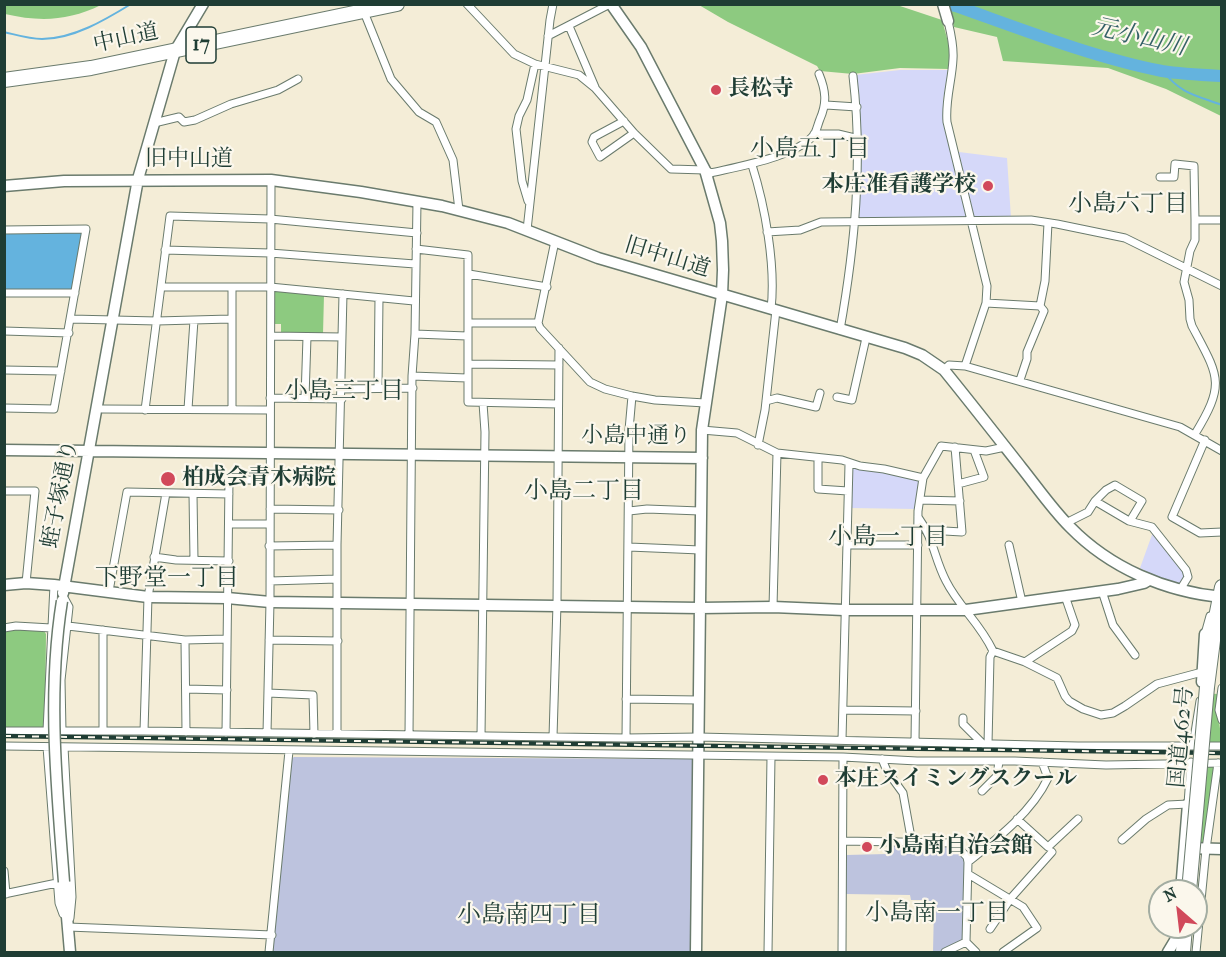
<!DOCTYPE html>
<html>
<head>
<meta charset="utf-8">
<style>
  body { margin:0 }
  #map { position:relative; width:1226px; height:957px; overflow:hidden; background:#f4edd7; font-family:"IM FELL French Canon",serif }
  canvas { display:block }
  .frame { position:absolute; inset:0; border:6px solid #1f3d34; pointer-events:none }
  .north { position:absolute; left:1148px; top:879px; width:60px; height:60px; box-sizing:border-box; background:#fbf7ec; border:2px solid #a3ada2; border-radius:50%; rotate:332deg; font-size:16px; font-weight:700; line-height:24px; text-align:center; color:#1f3d34 }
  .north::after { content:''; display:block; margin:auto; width:21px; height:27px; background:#d1495b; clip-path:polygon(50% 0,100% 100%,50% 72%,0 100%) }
</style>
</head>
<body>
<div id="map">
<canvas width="1226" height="957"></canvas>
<div class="frame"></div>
<div class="north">N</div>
</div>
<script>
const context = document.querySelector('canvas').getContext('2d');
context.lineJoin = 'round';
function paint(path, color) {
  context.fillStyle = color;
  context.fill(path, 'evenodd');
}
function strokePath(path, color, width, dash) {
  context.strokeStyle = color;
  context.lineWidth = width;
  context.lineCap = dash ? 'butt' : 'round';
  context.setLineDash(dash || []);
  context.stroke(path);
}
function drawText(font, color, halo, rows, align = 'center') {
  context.font = font + ' "IM FELL French Canon","Noto Serif JP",serif';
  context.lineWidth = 4.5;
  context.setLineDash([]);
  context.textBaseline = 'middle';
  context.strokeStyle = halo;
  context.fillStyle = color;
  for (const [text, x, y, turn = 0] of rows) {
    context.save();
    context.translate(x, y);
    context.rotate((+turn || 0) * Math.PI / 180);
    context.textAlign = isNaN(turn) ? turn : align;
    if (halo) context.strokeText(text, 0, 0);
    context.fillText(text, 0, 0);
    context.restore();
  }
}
paint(new Path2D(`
  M900,70H948L943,101L944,124L969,218L859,219L857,217L861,143L855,75Z
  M959,152L1007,158L1011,218H976L973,215L958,153Z
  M852,466L921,479L915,509L850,508Z
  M1153,532L1185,574L1181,585L1155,576L1140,568Z`), '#d5d8f9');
paint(new Path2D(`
  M294,757L696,759L692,952H272L291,759Z
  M953,845L965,858L963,939L940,952H933L934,907L926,906L925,900H911L910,895L846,894V855L887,854V846Z`), '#bdc3de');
paint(new Path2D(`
  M5,4H101V5C68,21 40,22 5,14Z
  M699,5H897L942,20L950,49L949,69L900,68L853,74L820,71L817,66L728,22Z
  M948,5H1221V116L1166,89L1108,68L1003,61L997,37L954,27Z
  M277,290L324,295L323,334H281V324H274L273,292Z
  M16,628L44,631L46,634L45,726L40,728L5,727V630Z
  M1203,693L1218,694C1216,712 1221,725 1221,743H1196Z
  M1194,765L1216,766L1205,844L1188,843Z`), '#8dca80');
paint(new Path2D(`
  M5,232H80L83,234L73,288L68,292L5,291Z`), '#64b3de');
strokePath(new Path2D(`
  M4,32C17,35 29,39 42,39C73,39 105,20 131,4
  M1163,71C1181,94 1195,95 1222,105`), '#64b3de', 2);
strokePath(new Path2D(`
  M945,4L956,6C1021,29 1095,58 1162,71C1181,74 1202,75 1222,76`), '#64b3de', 12);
const street = new Path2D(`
  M467,4L514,54L535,64L579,75L595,88L634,133L671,169L705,170L711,173C736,167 801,156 815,133C817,129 818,124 820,119C827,103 826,91 819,74
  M364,12L391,79L419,112L436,122L453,160L459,210
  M948,21C951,34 954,46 953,59C952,81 945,100 947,122L987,286L986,303L965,366
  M569,26L595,87
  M548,36L610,4
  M826,105L857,107
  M624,121L594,137L592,142L600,157L634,133
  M154,123L179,117L184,122L195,120L231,104L278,90L298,79
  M814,134H838L859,139
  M752,165C765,206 776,266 771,309
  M1160,177H1174L1175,164L1194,166L1195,220
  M528,201L522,181L516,129L519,116L527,100L535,64
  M4,230L86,229L54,409L4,408
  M527,230L550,20L553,4
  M767,232L800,230L821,222L1031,220L1057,224L1125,238L1222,286
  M555,241L538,323L540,328L590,382L605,389L632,396L655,400L705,403
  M416,249L468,255V402L558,404
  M165,250L270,253L415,264
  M469,274L547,287
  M161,287H270L414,301
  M232,287V410
  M4,293H75
  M986,303L1040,306
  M71,319L157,321L230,319
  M469,323H538
  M840,330C855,245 863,162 853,76
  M4,331L69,333
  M415,334L467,336
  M271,336L342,337
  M468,364L559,365
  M4,370L61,371
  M944,370L949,365L965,366L1180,427L1222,451
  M412,376L467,378
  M1020,380L1027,359V352L1044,311L1040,306L1045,281L1048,223
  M378,388L379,298
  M342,389L413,388
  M837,397L852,400L866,338
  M270,398L342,399
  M305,398L307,337
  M766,401L777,398L816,407L820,393
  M102,409L270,410
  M188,409L194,320
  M145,410L170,216L270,219L417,233
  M702,430L737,433L777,453L842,460L860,466L884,469L923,478
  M1195,434C1226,383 1219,377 1192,326L1190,319L1189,300L1184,282L1190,251L1195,240V220H1222
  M1205,440L1172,517L1200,533L1222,532
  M758,445L765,410L776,310
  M818,459V489L848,491
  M958,484L984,477L974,450
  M4,491H35L26,583
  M193,494L194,560
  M920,500L960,501
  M1095,501L1106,490L1115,485L1142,501L1130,521
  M270,509L339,510
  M629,511L647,509L700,511
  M918,517C934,539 934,558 946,581C959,607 980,623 993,651L1025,662L1057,678L1065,696L1069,701L1083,709L1101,715L1113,713L1125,706L1157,684L1202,672
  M1066,523L1088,512L1095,501L1129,521L1152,527L1186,570L1188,577L1180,590
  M229,524H270
  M927,530L962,532L955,447
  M847,545H918
  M1009,545L1022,602
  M269,546L337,545
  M629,547L700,550
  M154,557L176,560L229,561
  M270,581L337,579
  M109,591L127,492L229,494
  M1102,591L1113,625L1135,655
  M773,607L777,453
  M68,626L185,640L227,639
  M4,628L16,626L51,628
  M103,630V731
  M1205,634L1210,616L1215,617
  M185,640L186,732
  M269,640L338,641
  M1025,662L1072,631L1075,625L1065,596
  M1222,688L1219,710L1222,720
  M186,689L227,690
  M268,693L313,695L314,734
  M626,699L699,700
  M843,710L916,711
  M963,718V724L983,744
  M4,731H144L626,738L699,737L1078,746H1222
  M47,731L54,585
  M62,731L61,680L69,607L63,596
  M144,731L148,597L166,493
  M226,733L229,480H270
  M267,733L270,602L271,180
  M337,734V545L343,294
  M409,735L412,376L415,334L417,202
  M481,736L485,432L483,403
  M553,737L557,604L559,348
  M626,738L629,430L632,396
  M842,740L849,464
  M915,742L918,511L923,478L941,446L986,451L1005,447
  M988,744L990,657L993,651
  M1193,745L1200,701
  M4,746L843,757L917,761H1015L1106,765L1222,763
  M47,747L59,903L63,914
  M64,747L72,897L70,918
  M882,759L887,771L903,793L912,843
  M982,791L997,776L999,761
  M1017,819L1048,847L1078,819
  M1122,840L1146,819L1168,805L1188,804L1191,762
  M843,841L954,843L967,857L968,862L966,942L945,952
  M968,862C997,839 1032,812 1048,778L1042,762
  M4,871L6,894
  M968,874L1023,907L1037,928L1003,952
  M4,894L57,883
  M68,927L272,935
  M990,929L1011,898L1052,852
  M966,942L976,952
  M269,952L289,751
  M768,952L771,757
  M842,952L843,757
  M1196,952L1206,849L1218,763`);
const secondary = new Path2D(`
  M611,4L641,47L705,170L720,223L722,241L723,270L722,295L702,430L696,952
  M943,4L948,21
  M4,186L64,181L271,180L361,192L442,206L508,223L598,258L905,348L922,355L944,370C970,402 995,434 1021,467C1037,487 1052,509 1070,527C1110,568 1166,592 1222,597
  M4,450L702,458
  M4,585L26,583L54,585L148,597L227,598L270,602L700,608L773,607L844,610H966L1118,589L1144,583L1149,580
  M63,593L138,179L175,51L203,4
  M1202,682L1205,634
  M1187,848L1222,849
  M64,882L70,952
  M1181,891L1188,804
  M1168,952L1177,937V927`);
const highway = new Path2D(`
  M4,80L91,68L397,4
  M1207,687L1216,617L1222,587
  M1183,952L1185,927`);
strokePath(street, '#6a7b6d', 9);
strokePath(secondary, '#6a7b6d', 13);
strokePath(highway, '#6a7b6d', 16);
strokePath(street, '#fff', 7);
strokePath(secondary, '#fff', 10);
strokePath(highway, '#fff', 14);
const rail = new Path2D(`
  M4,736L1222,753`);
strokePath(rail, '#1f3d34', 4.5);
strokePath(rail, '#fbf7ec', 2, [7]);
const secondaryBridge = new Path2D(`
  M62,601C47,694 57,789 64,882`);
const highwayBridge = new Path2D(`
  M1189,891L1207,687`);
strokePath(secondaryBridge, '#6a7b6d', 13, []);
strokePath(highwayBridge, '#6a7b6d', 16, []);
strokePath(secondaryBridge, '#fff', 10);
strokePath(highwayBridge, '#fff', 14);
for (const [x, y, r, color] of [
  [716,90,6,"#d1495b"],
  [988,186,6,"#d1495b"],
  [168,479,8,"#d1495b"],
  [823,780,6,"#d1495b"],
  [867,847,6,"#d1495b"]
]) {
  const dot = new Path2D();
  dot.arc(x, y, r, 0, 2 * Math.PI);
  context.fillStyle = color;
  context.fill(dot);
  strokePath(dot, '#fbf7ec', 2);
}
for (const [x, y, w] of [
  [201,45,30]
]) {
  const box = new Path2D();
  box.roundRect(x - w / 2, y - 18, w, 36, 4.5);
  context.fillStyle = '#fbf7ec';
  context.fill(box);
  strokePath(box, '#1f3d34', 1.5);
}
drawText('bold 21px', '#1f3d34', null, [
  ["17",201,45]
]);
drawText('22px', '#1f3d34', '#fbf7ec', [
  ["中山道",126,39,-12],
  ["旧中山道",189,160],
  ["旧中山道",667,258,17],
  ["小島中通り",636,437],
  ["蛭子塚通り",61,494,-79],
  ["国道462号",1182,737,-85]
]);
drawText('bold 22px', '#1f3d34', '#fbf7ec', [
  ["長松寺",728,90],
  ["本庄准看護学校",976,186,"right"],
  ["柏成会青木病院",182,479],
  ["本庄スイミングスクール",835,780],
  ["小島南自治会館",879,847]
], 'left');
drawText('italic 24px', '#346067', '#fbf7ec', [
  ["元小山川",1139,38,13]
]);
drawText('24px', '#1f3d34', '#fbf7ec', [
  ["小島五丁目",810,150],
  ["小島六丁目",1128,205],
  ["小島三丁目",344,392],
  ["小島二丁目",584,492],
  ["小島一丁目",888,538],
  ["下野堂一丁目",167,579],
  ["小島南一丁目",937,914],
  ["小島南四丁目",529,916]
]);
</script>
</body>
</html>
